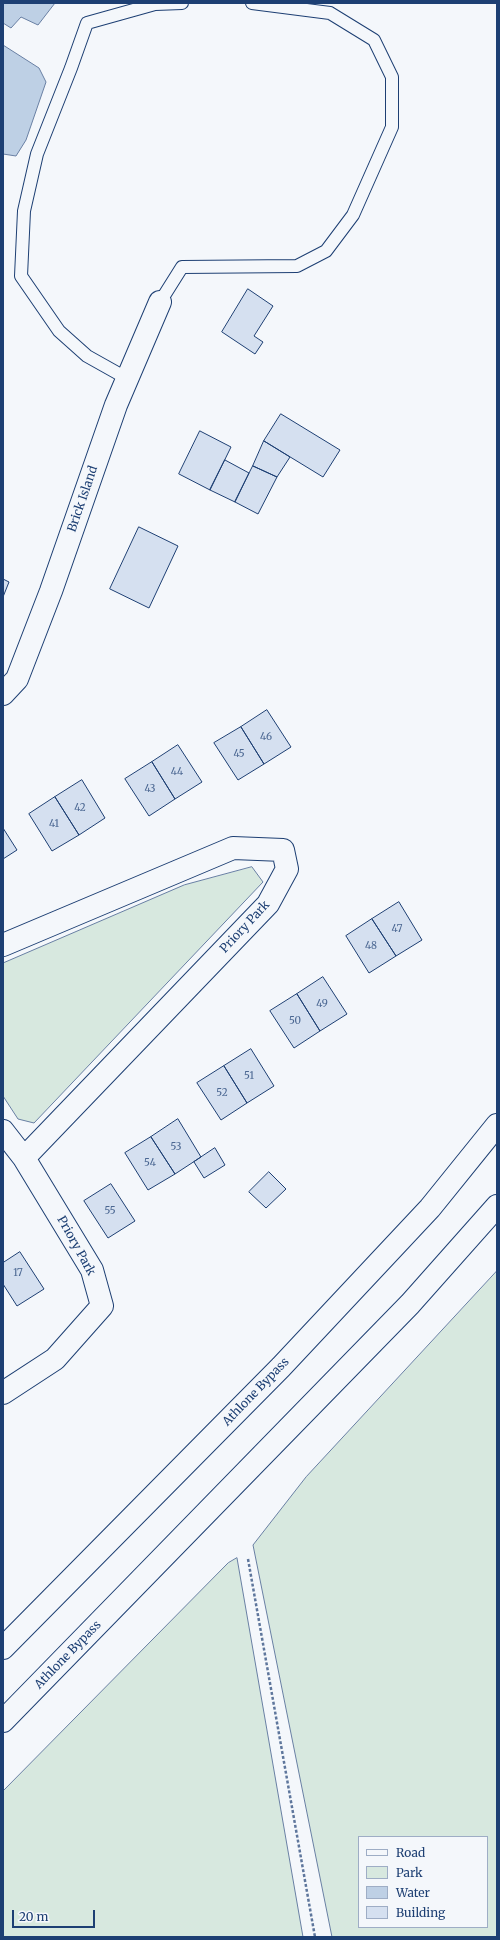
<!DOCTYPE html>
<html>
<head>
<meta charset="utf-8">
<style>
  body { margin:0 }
  #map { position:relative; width:500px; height:1940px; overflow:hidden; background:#f4f7fb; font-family:Merriweather,serif }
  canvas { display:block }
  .frame { position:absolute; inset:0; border:4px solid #1d3f73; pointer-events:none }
  .legend { position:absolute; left:358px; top:1836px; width:130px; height:92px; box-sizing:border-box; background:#f4f7fb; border:1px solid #9eadc5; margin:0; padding:5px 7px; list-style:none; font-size:12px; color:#1d3f73 }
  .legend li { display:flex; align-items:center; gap:8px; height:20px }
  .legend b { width:20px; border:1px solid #9eadc5 }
  .scale { position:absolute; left:12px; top:1910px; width:83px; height:18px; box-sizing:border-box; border:2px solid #1d3f73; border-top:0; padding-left:5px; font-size:12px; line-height:14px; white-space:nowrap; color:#1d3f73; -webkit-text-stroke:3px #f4f7fb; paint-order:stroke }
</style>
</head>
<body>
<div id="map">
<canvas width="500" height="1940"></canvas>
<div class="frame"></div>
<ul class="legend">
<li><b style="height:5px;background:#f4f7fb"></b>Road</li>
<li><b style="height:11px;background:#d7e8df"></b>Park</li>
<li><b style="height:11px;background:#bed0e5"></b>Water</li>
<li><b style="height:11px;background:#d5e0f0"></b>Building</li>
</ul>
<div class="scale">20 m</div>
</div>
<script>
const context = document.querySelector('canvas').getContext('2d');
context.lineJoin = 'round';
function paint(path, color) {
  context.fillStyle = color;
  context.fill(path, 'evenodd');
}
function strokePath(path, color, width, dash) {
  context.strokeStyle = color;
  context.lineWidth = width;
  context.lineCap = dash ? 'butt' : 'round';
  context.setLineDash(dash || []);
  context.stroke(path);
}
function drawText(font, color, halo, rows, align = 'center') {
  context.font = font + ' Merriweather,serif';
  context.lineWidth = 3;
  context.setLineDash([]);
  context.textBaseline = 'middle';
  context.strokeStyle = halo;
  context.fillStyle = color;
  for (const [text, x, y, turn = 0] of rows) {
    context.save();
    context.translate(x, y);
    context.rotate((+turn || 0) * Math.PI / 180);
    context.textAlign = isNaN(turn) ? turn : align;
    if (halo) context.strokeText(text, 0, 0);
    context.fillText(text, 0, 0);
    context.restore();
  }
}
const green = new Path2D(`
  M252,867L263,882L34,1123L18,1119L3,1096V963L184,885Z
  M497,1271V1937H332L253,1545L306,1477ZM359,1837H487V1927H359Z
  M237,1558L303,1937H3V1791L228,1563Z`);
paint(green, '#d7e8df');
strokePath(green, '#687fa3', 1);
const water = new Path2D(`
  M3,3H55L38,25L21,17L11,28L3,23Z
  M3,45L39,68L46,82L26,140L16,156L3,154Z`);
paint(water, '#bed0e5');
strokePath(water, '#687fa3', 1);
const building = new Path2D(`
  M248,289L273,306L254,336L263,342L255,354L222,332Z
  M281,414L340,450L323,477L264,441Z
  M200,431L231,447L210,490L179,474Z
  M264,441L290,457L277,477L253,466Z
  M225,460L249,473L235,502L210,490Z
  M253,466L277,477L258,514L235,502Z
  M139,527L178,546L149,608L110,589Z
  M3,579L9,582L3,597Z
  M267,710L291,747L264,764L241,727Z
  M241,727L264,764L238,780L214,743Z
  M178,745L202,782L175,799L152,762Z
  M152,762L175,799L149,816L125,779Z
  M82,780L105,818L79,835L55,797Z
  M55,797L79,835L52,851L29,814Z
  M3,828L17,850L3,859Z
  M399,902L422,940L396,956L372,919Z
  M372,919L396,956L369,973L346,936Z
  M323,977L347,1014L320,1031L297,994Z
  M297,994L320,1031L294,1048L270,1011Z
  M251,1049L274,1086L247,1103L224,1066Z
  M224,1066L247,1103L221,1120L197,1083Z
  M178,1119L201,1157L175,1174L151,1137Z
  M151,1137L175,1174L148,1190L125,1153Z
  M215,1148L225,1165L204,1178L194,1162Z
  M269,1172L286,1189L266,1208L249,1192Z
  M111,1184L135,1221L108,1238L84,1201Z
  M20,1252L44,1289L17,1306L3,1284V1263Z`);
paint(building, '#d5e0f0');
strokePath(building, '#1d3f73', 1);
const service = new Path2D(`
  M160,302L182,267L297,266L326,251L353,215L392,127V77L374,40L330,13L252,3
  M128,379L87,356L59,331L21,276L24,211L37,154L71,68L87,23L155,4L182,3`);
const minor = new Path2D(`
  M3,694L17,679L51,591L116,405L160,302
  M3,945L233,848L283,850L287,869L268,904L24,1158
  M3,1131L24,1158L92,1270L102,1306L55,1359L3,1393`);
const trunk = new Path2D(`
  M3,1648L281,1367L430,1208L497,1125
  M3,1721L410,1304L497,1206`);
strokePath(service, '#1d3f73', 14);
strokePath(minor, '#1d3f73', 24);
strokePath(trunk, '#1d3f73', 24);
strokePath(new Path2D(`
  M248,1559L315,1937`), '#5e769c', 2.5, [3, 2]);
strokePath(service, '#f4f7fb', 12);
strokePath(minor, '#f4f7fb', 22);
strokePath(trunk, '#f4f7fb', 22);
drawText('10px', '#4b6792', null, [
  ["46",266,737],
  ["45",239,754],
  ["44",177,772],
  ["43",150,789],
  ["42",80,808],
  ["41",54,824],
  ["47",397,929],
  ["48",371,946],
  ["49",322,1004],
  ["50",295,1021],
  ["51",249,1076],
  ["52",222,1093],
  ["53",176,1147],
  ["54",150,1163],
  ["55",110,1211],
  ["17",18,1273]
]);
drawText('12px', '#1d3f73', '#f4f7fb', [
  ["Brick Island",83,499,-71],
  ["Priory Park",245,927,-47],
  ["Priory Park",76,1246,61],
  ["Athlone Bypass",256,1392,-46],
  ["Athlone Bypass",68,1655,-46]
]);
</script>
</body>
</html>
